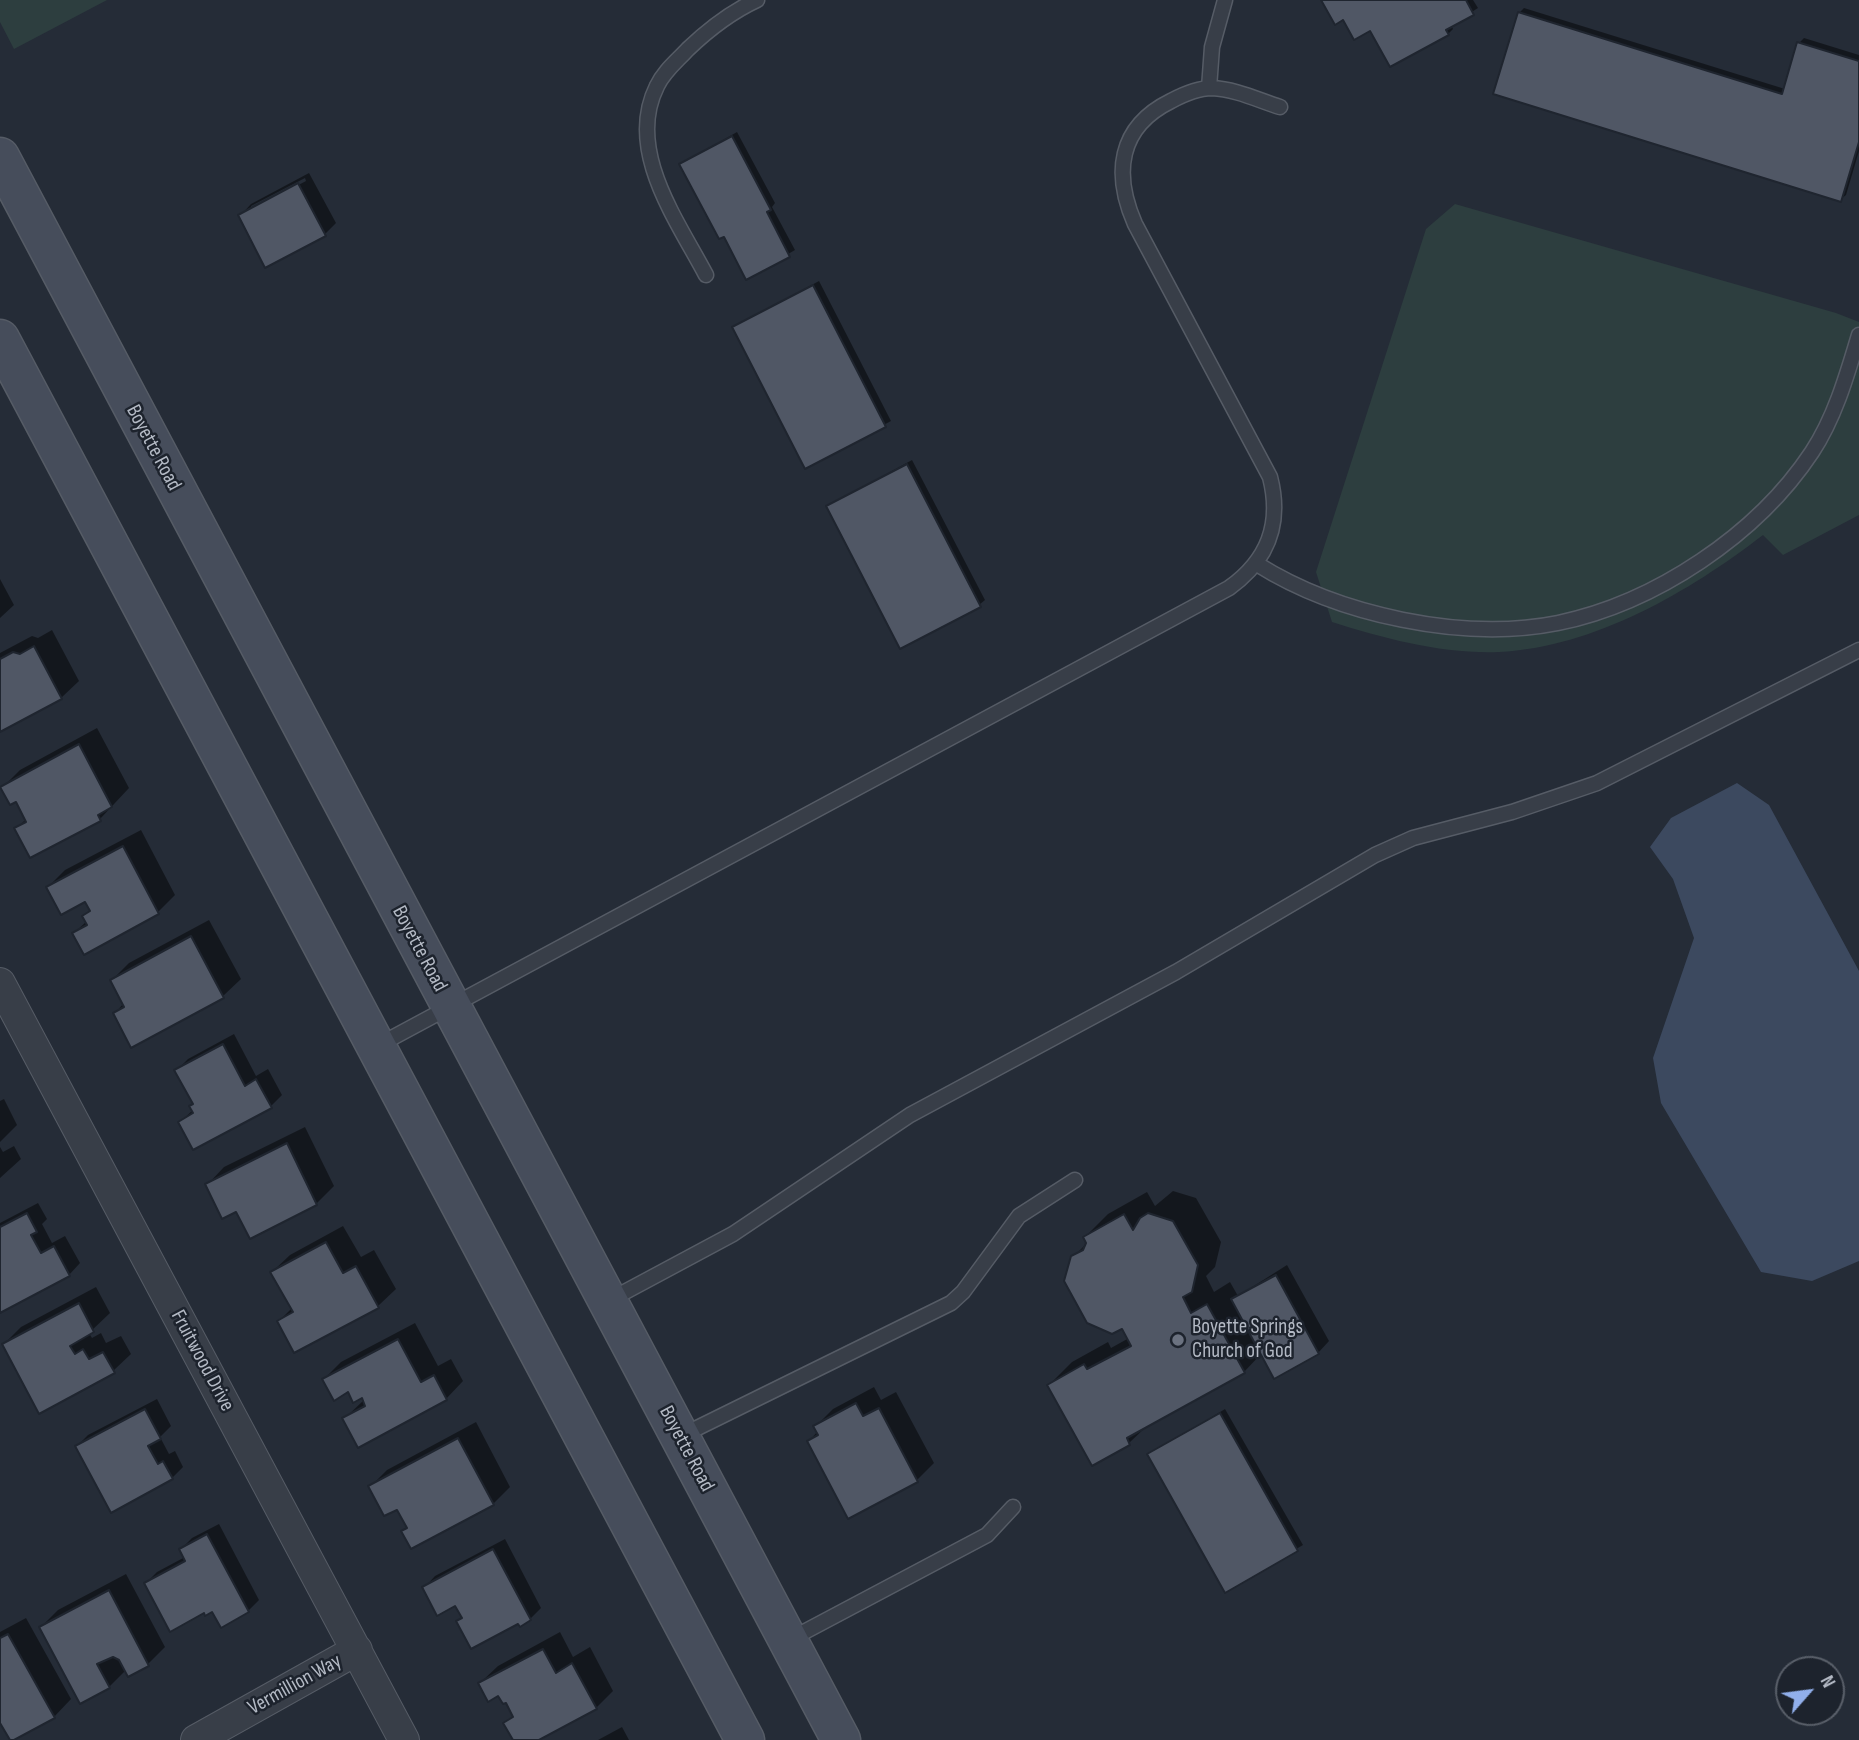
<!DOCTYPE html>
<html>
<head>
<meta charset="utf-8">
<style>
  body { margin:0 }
  #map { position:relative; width:1859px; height:1740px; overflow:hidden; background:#252c37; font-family:"Sofia Sans Condensed",sans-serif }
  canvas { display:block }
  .north { position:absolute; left:1775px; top:1656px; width:70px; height:70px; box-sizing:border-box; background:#1d232d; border:2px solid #595f69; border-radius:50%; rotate:62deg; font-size:19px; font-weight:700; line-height:28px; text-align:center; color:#b3b9c4 }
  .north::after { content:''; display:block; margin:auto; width:24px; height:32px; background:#91afeb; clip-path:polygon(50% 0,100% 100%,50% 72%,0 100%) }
</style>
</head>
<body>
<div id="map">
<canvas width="1859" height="1740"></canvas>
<div class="north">N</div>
</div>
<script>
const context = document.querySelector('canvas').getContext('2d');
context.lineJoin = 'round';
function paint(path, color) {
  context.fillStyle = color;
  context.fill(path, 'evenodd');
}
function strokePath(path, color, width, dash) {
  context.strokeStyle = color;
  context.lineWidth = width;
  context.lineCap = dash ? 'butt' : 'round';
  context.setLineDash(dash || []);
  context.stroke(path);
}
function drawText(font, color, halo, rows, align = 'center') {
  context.font = font + ' "Sofia Sans Condensed",sans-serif';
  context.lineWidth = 5;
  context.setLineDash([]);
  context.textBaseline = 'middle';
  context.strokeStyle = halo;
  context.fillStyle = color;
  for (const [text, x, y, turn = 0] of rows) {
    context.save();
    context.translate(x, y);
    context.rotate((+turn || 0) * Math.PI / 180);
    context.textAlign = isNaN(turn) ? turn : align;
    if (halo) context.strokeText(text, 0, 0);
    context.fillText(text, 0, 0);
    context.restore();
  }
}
paint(new Path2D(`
  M0,0H107L14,49L0,22Z
  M1455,204L1836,313L1859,322V515L1783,555L1763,535C1689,592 1595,647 1499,652C1442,654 1386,639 1332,622L1316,572L1426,229Z`), '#2d3e3f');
paint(new Path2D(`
  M1737,783L1769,805L1859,971V1261L1812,1281L1761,1272L1661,1103L1653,1058L1694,938L1673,879L1650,847L1671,818Z`), '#3c495f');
paint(new Path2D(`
  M1323,0H1473L1478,8L1451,25L1453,29L1448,34L1371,29L1344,18Z
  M1524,8L1785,89L1799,43L1804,38L1859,55V151L1846,195L1840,200L1519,13Z
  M737,132L775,203L772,207L795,250L747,278L681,164Z
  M309,173L336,223L325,234L240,216L251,204ZM305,178L306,181L251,210V206Z
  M819,281L891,421L806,467L734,327Z
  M912,460L985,600L979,605L828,506Z
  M0,579L14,605L0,618Z
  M52,630L79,681L61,698L0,730V653L32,636L38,638Z
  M97,728L129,788L100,819L16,829L27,818L17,800L3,787L20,770Z
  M141,830L175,895L158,912L74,933L87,921L84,916L91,909L86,900L48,887L65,870Z
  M209,920L241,979L223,996L132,1046L115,1013L124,1003L112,980L129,963Z
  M234,1034L256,1076L268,1069L282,1095L271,1106L180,1122L193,1110L194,1104L177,1070L188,1059Z
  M4,1099L17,1125L0,1142V1101Z
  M305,1127L334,1186L316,1204L251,1236L237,1209L207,1185L224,1167Z
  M14,1146L21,1159L0,1178V1147L3,1152Z
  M1173,1191L1196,1198L1221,1242L1215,1267L1206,1276L1214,1292L1230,1282L1238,1296L1287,1265L1329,1341L1318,1353H1262L1244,1372L1148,1425L1129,1443L1049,1385L1072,1362L1108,1342L1111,1348L1129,1338L1073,1257L1088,1242L1085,1237L1108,1214L1147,1192L1155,1206Z
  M38,1203L47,1219L42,1224L52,1243L65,1236L80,1263L69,1275L0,1310V1223Z
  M343,1226L361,1257L374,1250L396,1289L378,1306L295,1351L279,1321L292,1308L272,1272L290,1255Z
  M96,1287L110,1313L89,1333L92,1338L101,1333L106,1343L121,1336L131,1354L113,1371L4,1344L21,1327Z
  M415,1323L438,1366L451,1359L463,1381L446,1399L344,1419L364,1400L324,1379L341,1362Z
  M874,1387L881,1400L896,1392L934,1463L917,1480L849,1517L809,1441L818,1431L816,1426L833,1409Z
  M157,1399L171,1426L160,1437L169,1454L175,1451L183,1467L172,1478L77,1446L88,1435Z
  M1225,1409L1303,1545L1226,1590L1149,1455Z
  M476,1422L510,1487L493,1504L403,1531L408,1527L398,1507L370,1487L387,1470Z
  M219,1524L259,1600L248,1611L213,1609L146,1583L157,1572L185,1557L181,1549L192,1538Z
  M505,1539L541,1608L530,1619L458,1621L463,1616L456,1604L424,1588L435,1576Z
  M126,1574L165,1647L148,1664L126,1670L109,1687L41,1627L58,1610Z
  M26,1618L71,1699L54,1717L0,1721V1632Z
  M560,1632L573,1657L590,1647L613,1691L596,1708L536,1740H515L506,1723L514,1715L506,1701L480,1683L498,1666Z
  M622,1727L629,1740H598Z`), '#0007');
const building = new Path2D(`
  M1321,0H1466L1474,15L1446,30L1449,35L1390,67L1370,31L1354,40L1343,20L1335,25Z
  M1518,12L1782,94L1797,42L1859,61V142L1841,202L1493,94Z
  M732,136L771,210L767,212L790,257L746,280L724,237L719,239L679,164Z
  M298,183L326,236L265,268L238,215Z
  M813,285L886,427L805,469L732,327Z
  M907,464L981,607L900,649L826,506Z
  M34,646L62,699L0,732V659L13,652L20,654Z
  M79,744L112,807L98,815L101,821L30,858L14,828L26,822L16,802L10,805L0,787Z
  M123,846L159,914L84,955L72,933L87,925L82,916L90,911L85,902L61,915L46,887Z
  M191,936L224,998L131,1048L113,1013L124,1007L110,980Z
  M223,1044L245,1086L256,1079L272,1108L193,1150L178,1122L193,1113L189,1106L193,1104L174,1070Z
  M287,1143L317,1205L250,1239L236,1212L222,1219L205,1184Z
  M27,1213L37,1232L31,1235L41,1253L54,1246L70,1276L0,1313V1227Z
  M1148,1213L1173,1221L1198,1265L1192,1292L1183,1297L1191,1313L1207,1304L1245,1373L1127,1438L1130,1445L1092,1466L1047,1385L1084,1364L1087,1369L1131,1346L1122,1329L1112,1334L1087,1323L1064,1281L1071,1256L1083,1250L1086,1243L1083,1237L1124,1214L1133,1230L1140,1218Z
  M326,1242L343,1273L356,1266L379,1308L294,1353L277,1321L293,1312L270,1272Z
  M1276,1275L1319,1354L1274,1379L1231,1299Z
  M79,1303L94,1332L70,1346L75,1354L83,1349L89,1359L103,1352L115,1373L39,1414L2,1344Z
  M398,1339L421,1382L434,1375L447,1400L358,1448L342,1418L365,1406L362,1398L353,1403L348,1392L334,1401L322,1379Z
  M856,1403L863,1416L879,1408L918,1482L848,1519L807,1441L818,1435L813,1426Z
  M145,1409L161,1439L148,1446L158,1464L163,1461L173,1479L111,1513L75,1446Z
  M1220,1413L1298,1551L1225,1593L1147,1454Z
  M458,1438L494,1505L411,1549L401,1531L407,1528L397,1510L384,1516L368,1486Z
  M207,1534L249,1612L221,1628L212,1612L205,1616L204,1613L170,1632L144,1583L185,1561L179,1549Z
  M493,1549L531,1620L520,1627L518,1624L471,1649L456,1621L462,1618L455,1606L437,1616L422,1587Z
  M109,1590L149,1666L128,1677L119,1660L113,1657L97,1664L110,1688L80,1704L39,1627Z
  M8,1634L55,1718L14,1740H10L0,1723V1638Z
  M543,1649L556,1673L572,1663L597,1709L539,1740H513L503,1723L513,1717L506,1703L503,1704L498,1696L488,1702L478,1683Z`);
paint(building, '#505765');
strokePath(building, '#1f252f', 2);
const service = new Path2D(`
  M1209,88L1212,47L1225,0
  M706,275C677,220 625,150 657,86C664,71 677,61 688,49C709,29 731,12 757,0
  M1257,564C1338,615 1463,642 1558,623C1655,603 1757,535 1812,452C1835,417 1847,375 1859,335
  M377,1046L1229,588C1268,560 1282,524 1270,477L1135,224C1113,174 1118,127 1171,101C1184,94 1198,88 1212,88C1235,89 1258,100 1280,107
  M608,1301L733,1234L910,1115L1176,972L1375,855L1413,838L1512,812L1597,783L1859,650
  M681,1436L951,1303L963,1292L1019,1216L1075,1180
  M789,1640L987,1535L1013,1507`);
const minor = new Path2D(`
  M0,983L404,1740
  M196,1740L357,1650`);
const secondary = new Path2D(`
  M0,157L841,1740
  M0,339L745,1740`);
strokePath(service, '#565c66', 17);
strokePath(minor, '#565c66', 32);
strokePath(secondary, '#565c66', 41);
strokePath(service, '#383e48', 14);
strokePath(minor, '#383e48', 30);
strokePath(secondary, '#464d5b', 38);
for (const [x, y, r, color] of [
  [1178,1340,7,"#6b7280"]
]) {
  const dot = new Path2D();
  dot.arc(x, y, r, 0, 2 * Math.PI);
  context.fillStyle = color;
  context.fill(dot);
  strokePath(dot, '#1d232d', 2.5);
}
drawText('21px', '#b3b9c4', '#1d232d', [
  ["Boyette Road",153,448,62],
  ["Boyette Road",419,949,62],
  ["Fruitwood Drive",202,1361,62],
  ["Boyette Road",686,1449,62],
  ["Vermillion Way",295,1685,-29]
]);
drawText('21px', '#b3b9c4', '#1d232d', [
  ["Boyette Springs",1192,1328],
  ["Church of God",1192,1352]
], 'left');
</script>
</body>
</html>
